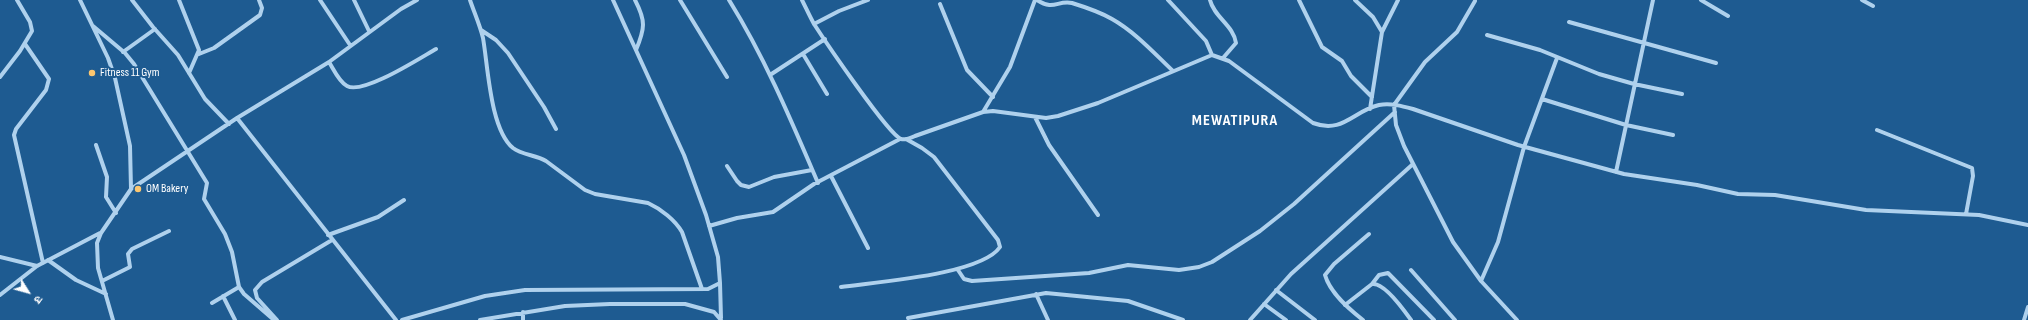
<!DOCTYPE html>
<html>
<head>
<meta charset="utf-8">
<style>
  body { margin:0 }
  #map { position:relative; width:2028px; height:320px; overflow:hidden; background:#1e5b91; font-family:"Sofia Sans Condensed","Noto Sans Devanagari",sans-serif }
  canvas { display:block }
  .north { position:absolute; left:8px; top:272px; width:40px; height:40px; -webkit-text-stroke:3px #1e5b91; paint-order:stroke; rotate:127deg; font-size:11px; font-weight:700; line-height:16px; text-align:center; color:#fff }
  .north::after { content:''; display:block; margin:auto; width:14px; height:18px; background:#fff; clip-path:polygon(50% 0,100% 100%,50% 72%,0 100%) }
</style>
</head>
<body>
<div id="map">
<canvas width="2028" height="320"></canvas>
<div class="north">उ</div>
</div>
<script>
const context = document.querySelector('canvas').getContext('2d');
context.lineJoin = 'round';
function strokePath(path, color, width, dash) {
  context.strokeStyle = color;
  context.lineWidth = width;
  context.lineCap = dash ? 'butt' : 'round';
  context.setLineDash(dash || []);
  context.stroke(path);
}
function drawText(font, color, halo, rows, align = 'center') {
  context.font = font + ' "Sofia Sans Condensed",sans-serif';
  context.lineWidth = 4;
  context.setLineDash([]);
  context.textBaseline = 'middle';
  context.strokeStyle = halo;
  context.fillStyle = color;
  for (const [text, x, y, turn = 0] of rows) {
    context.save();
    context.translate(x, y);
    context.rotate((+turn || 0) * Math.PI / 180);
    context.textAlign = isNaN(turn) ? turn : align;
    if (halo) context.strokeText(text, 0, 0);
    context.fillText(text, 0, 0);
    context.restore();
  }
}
strokePath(new Path2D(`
  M80,0L108,58L115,78L130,146L131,189L101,233L97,243L98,268L113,320
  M132,0L153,27L178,55L205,99L229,124
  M179,0L199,50L189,73
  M320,0L350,45
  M354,0L369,31
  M470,0C474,12 480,25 483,38C488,66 490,129 513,148C522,155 536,155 546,161L585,190L595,194L648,203C661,209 675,220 682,232L702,289
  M635,0C646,21 645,28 636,50
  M680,0L727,77
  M729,0C765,58 791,120 818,183
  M802,0C806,8 810,17 814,24C825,41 888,134 901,139C905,140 911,138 915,136L983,112L993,111L1046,118L1058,116L1098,103L1212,55L1229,61L1313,123C1343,134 1353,111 1379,105C1391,103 1402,106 1413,109L1518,145L1624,174L1697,185L1738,194L1775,195L1866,210L1979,215L2028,225
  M1037,0C1054,11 1057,0 1072,3C1085,7 1100,12 1112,19C1135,32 1154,53 1173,71
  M1168,0L1206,41L1212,55
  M1210,0C1214,17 1234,26 1236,43L1223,58
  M1299,0L1322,47L1342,61L1351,76L1372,97
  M1355,0L1373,17L1382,32
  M1701,0L1728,16
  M1862,0L1873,6
  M1475,1L1457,32L1425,62L1394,105L1396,125L1404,146L1453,242L1481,281L1517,320
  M940,4L967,70L993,97
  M1569,22L1716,63
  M814,24L839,11L868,0
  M93,26L125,53L134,64L207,183L204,199L225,234L232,252L239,287L244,294L274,320
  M481,30L496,40L508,53L544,107L556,129
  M1487,35L1540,50L1599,74L1634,84L1682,94
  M25,44L49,79L46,90L16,129L14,135L43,263
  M123,52L155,29
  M199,54L214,48L260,15L262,8L259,0
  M803,54L827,94
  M329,62C334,70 339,82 347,86C363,95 420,58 436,49
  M770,75L825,39
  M0,77L20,51L32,31L30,22L17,0
  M1542,99L1626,125L1673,135
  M1370,109L1382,32L1398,0
  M983,112L1010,67L1035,0
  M1035,117L1049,145L1098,215
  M237,118L396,320
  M1877,130L1972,168L1973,176L1966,214
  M96,145L107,177L106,197L116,213
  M727,166L737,181L741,185L749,187L774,177L812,170
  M1616,172L1653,0
  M831,176L868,248
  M131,189L237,118L329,62L401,9L417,0
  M709,226L737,218L773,212L814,184L900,139
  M328,235L378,217L404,200
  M0,257L37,266
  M48,260L76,280L106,294
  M958,270L964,279L972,281L1089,273L1128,265L1179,270L1199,267L1212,262L1260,231L1294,204L1395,112
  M1411,270L1455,320
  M102,281L130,267L128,254L132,249L169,231
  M1481,281L1498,242L1524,147L1557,58
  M720,283L721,318
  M1372,284L1379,275L1388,273L1434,320
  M841,287C875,282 981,275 1000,247L998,240L934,157L922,148L906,139
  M1276,290L1315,320
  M1036,294L1048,320
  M0,295L37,266L100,233
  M223,296L235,320
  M212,303L239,287
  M1264,304L1286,320
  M1345,305L1372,284C1384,282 1404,310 1411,320
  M523,312V320
  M908,318L1046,293L1128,301L1183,320
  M277,320L257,298L255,290L262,282L332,240
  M402,320L485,296L525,290L708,289L720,283L718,257L706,215L684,155L613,0
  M480,320L565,306L610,304H685L714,312L721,320
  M1250,320L1291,274L1413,164
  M1363,320C1349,309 1330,293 1325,275L1334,264L1369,234
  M2024,320L2028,307`), '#afd1ed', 4);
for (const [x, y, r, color] of [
  [92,73,4,"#fcc66f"],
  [138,189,4,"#fcc66f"]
]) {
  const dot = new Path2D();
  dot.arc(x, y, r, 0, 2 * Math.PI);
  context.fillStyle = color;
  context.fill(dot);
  strokePath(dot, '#1e5b91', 1.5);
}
drawText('12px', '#fff', '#1e5b91', [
  ["Fitness 11 Gym",100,73],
  ["OM Bakery",146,189]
], 'left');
context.letterSpacing = '1px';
drawText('bold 16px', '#fff', '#1e5b91', [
  ["MEWATIPURA",1235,121]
]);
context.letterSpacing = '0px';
</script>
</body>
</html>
